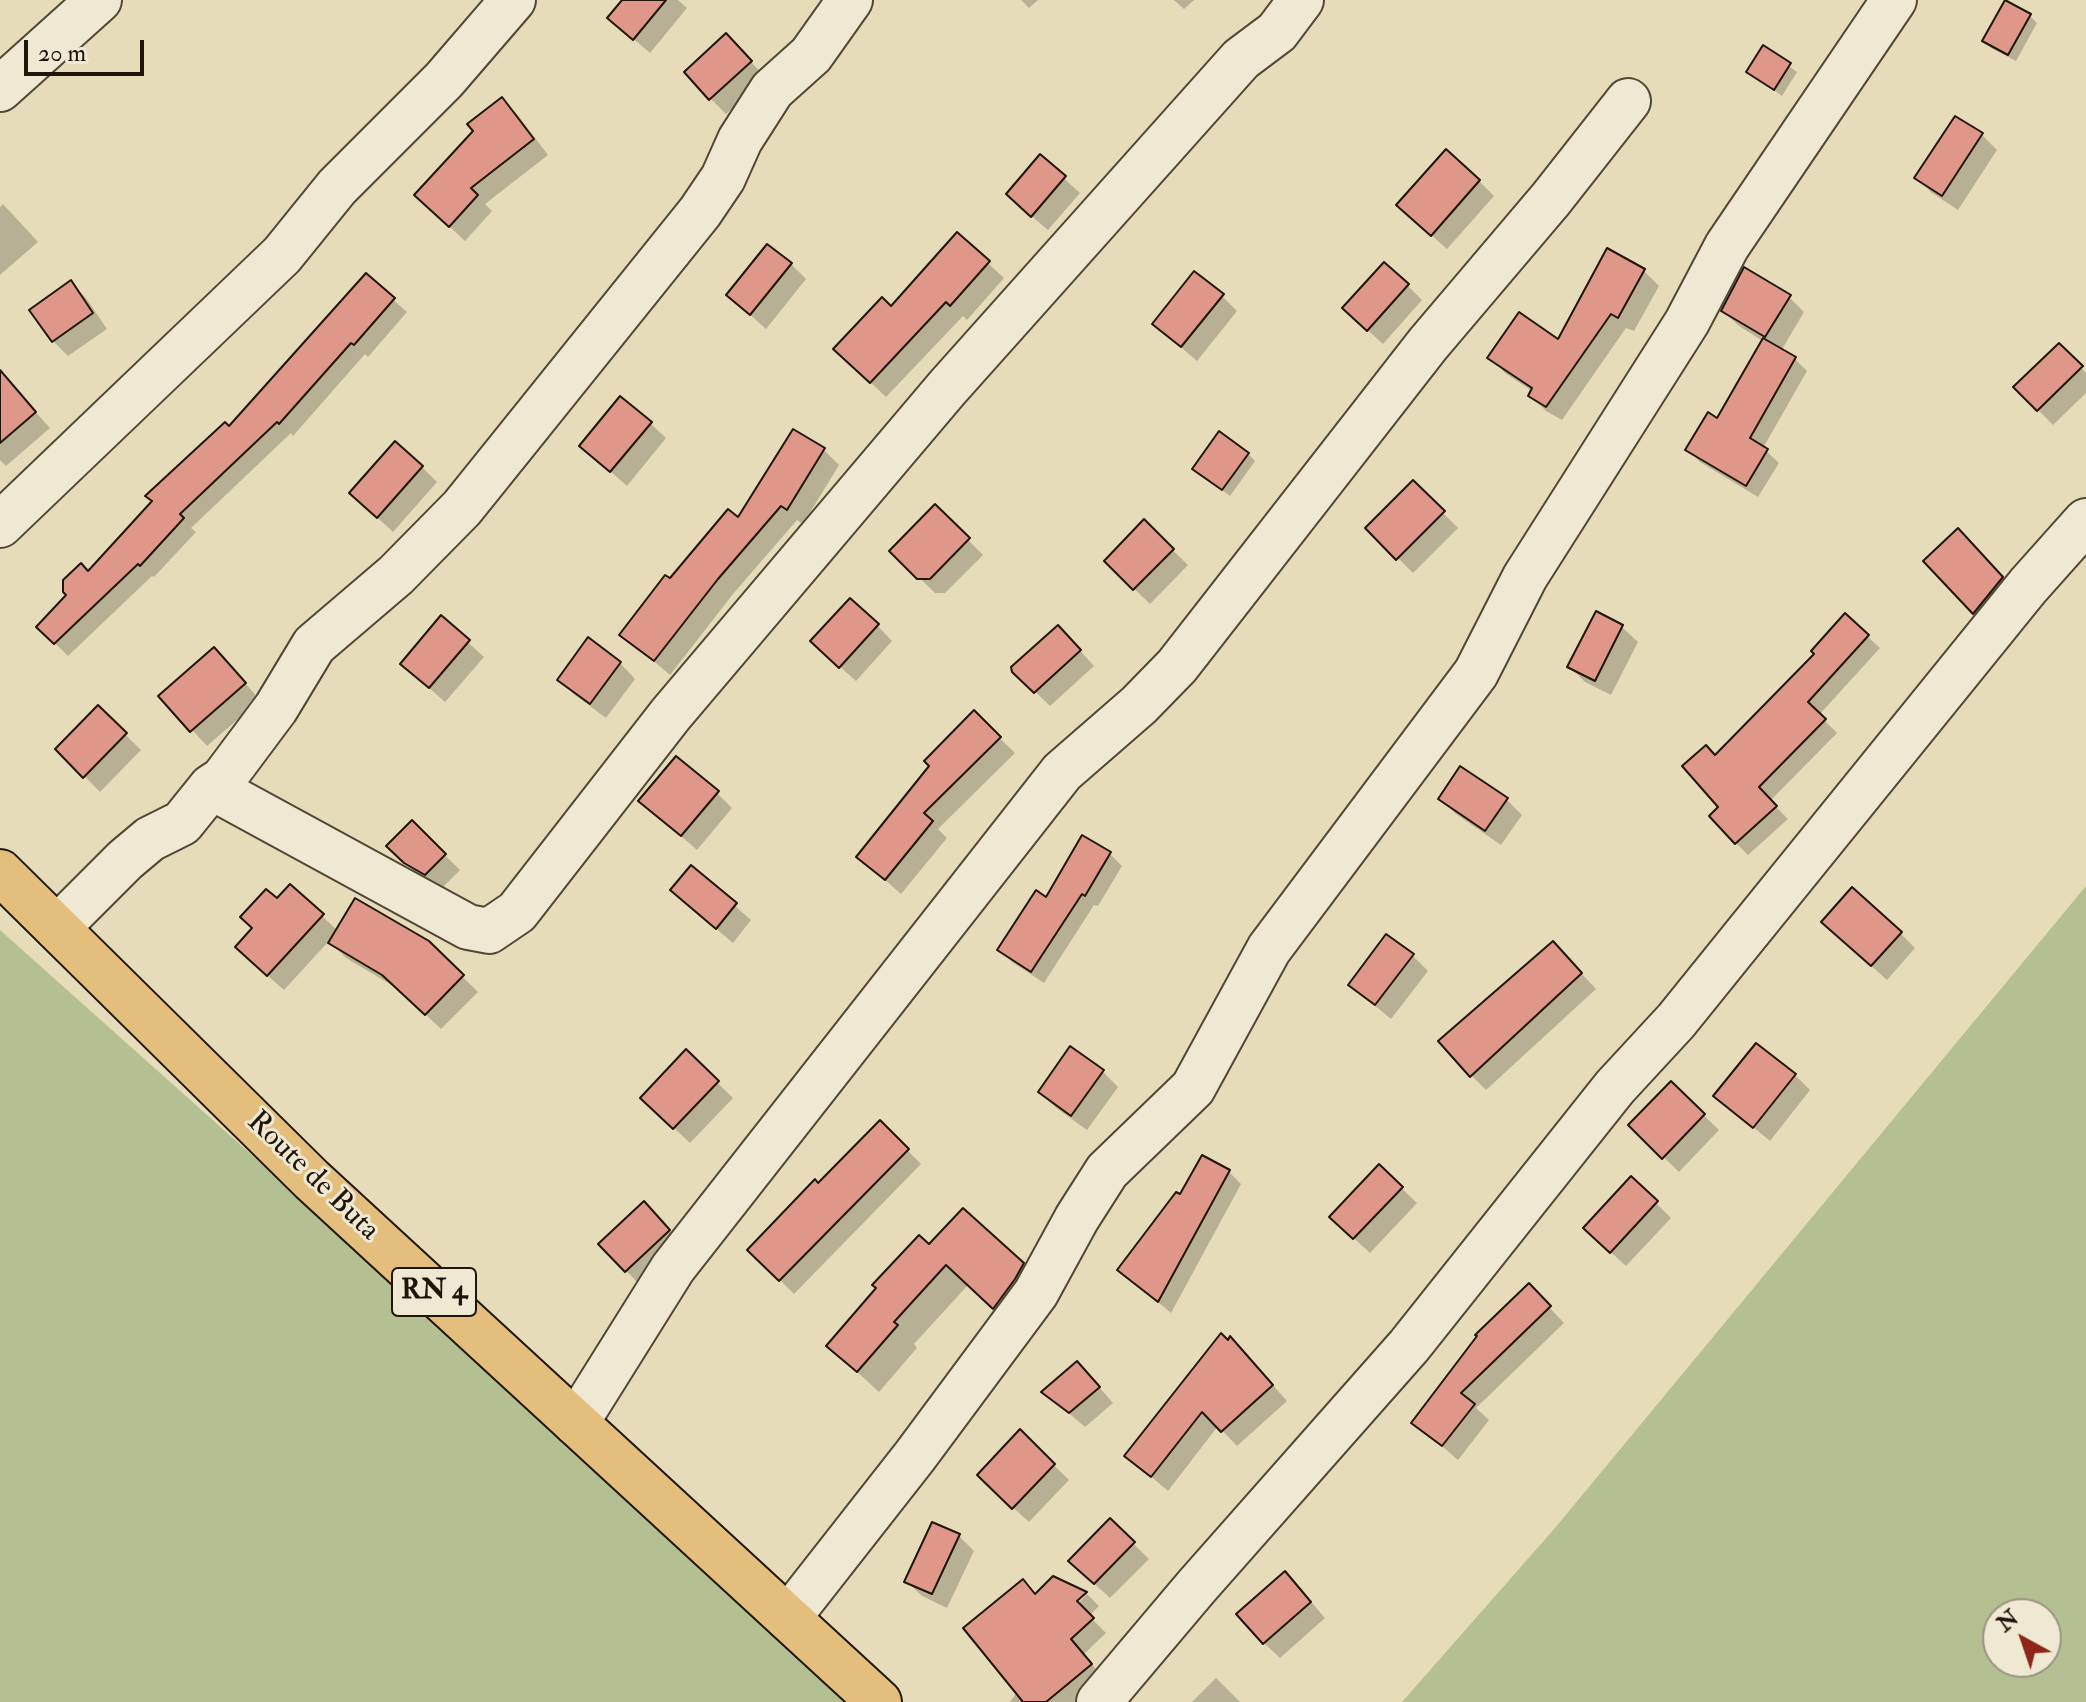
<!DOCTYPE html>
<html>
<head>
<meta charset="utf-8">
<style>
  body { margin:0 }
  #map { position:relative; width:2086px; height:1702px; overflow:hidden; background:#e7dcba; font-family:"IM FELL Double Pica",serif }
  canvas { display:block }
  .north { position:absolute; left:1982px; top:1598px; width:80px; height:80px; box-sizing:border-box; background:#efe8d2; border:2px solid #9c9482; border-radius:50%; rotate:320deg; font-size:22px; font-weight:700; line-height:32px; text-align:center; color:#1f150a }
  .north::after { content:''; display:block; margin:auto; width:28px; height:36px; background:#8f2418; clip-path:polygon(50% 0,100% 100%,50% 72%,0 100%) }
  .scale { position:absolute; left:24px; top:40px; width:120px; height:36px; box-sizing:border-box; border:4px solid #1f150a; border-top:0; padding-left:10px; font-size:24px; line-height:28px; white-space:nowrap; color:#1f150a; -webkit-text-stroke:6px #efe8d2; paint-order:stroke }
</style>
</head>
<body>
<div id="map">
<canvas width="2086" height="1702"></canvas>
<div class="north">N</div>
<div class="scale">20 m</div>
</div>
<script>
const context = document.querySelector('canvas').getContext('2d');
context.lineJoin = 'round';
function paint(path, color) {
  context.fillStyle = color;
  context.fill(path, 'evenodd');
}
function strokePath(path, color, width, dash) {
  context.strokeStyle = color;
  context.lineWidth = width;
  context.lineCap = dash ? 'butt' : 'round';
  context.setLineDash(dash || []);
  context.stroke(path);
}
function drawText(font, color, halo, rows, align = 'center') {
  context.font = font + ' "IM FELL Double Pica",serif';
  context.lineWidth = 6;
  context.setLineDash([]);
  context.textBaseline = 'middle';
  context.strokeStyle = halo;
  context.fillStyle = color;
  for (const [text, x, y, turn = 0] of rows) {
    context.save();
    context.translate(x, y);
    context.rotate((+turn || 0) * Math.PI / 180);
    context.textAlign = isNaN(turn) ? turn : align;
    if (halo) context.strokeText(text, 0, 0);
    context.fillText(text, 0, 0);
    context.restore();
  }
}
paint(new Path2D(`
  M2086,886V1702H1402L1555,1528ZM2046,1614V1662H1998V1614Z
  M0,930L581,1449L850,1702H0Z`), '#b4c091');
paint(new Path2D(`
  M624,0H678L687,8L650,53L609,18Z
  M1021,0H1038L1029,8Z
  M1174,0H1194L1184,9Z
  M2030,16L2037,23L2016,61L1991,48L1984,41Z
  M1764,48L1797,72L1782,96L1749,72Z
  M741,51L766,78L726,114L711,99Z
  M502,99L517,114L548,155L485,204L492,211L465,241L432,210Z
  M1956,118L1982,135L1997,150L1958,210L1932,193L1917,178Z
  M1040,157L1080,193L1048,230L1023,209Z
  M1479,181L1494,196L1447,249L1414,220Z
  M3,204L38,242L0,275V207Z
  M957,235L1004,278L967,320L963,316L886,397L851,364L891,309Z
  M791,264L806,279L766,329L728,295Z
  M1643,270L1659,286L1634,331L1626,328L1562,420L1546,411L1530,395L1532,391L1505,373L1490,357L1559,342Z
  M366,276L407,312L368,357L365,354L293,436L291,433L191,528L196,532L154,577L152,576L68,656L39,627L229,429Z
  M71,283L86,298L107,329L68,356L53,341Z
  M1407,285L1422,300L1383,344L1360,323Z
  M1222,296L1237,311L1197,361L1154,324Z
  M1789,297L1804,312L1781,351L1795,359L1807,371L1763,448L1779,463L1758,497L1700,462L1688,450L1717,420L1763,341L1739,326L1723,311Z
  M2059,346L2086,373V393L2053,425L2016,387Z
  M11,385L50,428L6,466L0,460V395Z
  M650,423L666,438L627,486L582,446Z
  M824,450L839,465L803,524L797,520L733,594L670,675L622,634L670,581L738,520Z
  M1248,454L1255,461L1230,496L1194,469Z
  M422,467L437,482L393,532L367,508Z
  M1413,483L1458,528L1413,573L1368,528Z
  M935,507L983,555L945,593H935L892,551Z
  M1144,522L1188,565L1150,604L1106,561Z
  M1973,546L2017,594L1989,628L1926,561Z
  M1597,614L1622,627L1638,642L1611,695L1585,682L1570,667Z
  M441,618L484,657L445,702L402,664Z
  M877,625L892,641L856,681L828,656Z
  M1867,636L1880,648L1819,715L1837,733L1770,801L1788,819L1748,855L1736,843L1721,807L1715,757Z
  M588,640L620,663L635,679L606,718L575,695L560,680Z
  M1073,643L1094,666L1050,706L1014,671Z
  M229,665L260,700L207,746L161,696Z
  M98,708L141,750L100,792L58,749Z
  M974,713L1015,753L938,829L947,838L901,894L858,856Z
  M717,793L732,808L697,850L641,801Z
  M1440,799L1507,800L1522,815L1501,845L1456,814Z
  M412,823L460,870L441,889L421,878L389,846Z
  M1109,853L1122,866L1098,906L1094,905L1044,983L1012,962L1000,949L1047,900Z
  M692,868L751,920L733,943L688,905Z
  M290,886L338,931L428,943L478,992L441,1029L400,990L346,958L329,941L284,990L252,962Z
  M1900,933L1915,948L1887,980L1839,937Z
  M1413,956L1428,971L1391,1019L1350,985Z
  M1568,959L1596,989L1486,1090L1471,1075Z
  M1071,1049L1103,1072L1118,1087L1087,1130L1055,1107L1040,1092Z
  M686,1052L733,1098L690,1143L658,1113Z
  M1795,1075L1810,1090L1770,1141L1716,1096Z
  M1671,1084L1719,1130L1679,1172L1631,1125Z
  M880,1123L921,1164L794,1294L750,1250L818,1186Z
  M1379,1167L1417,1203L1370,1253L1347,1232Z
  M1229,1172L1241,1184L1171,1313L1120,1270Z
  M1656,1203L1671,1218L1626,1266L1601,1243Z
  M659,1219L684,1246L641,1286L600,1244Z
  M929,1247L1022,1265L1044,1286L1015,1328L968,1285L914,1344L917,1348L879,1392L829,1346Z
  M1529,1286L1564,1323L1476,1408L1489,1420L1458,1460L1414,1422Z
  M1245,1354L1287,1401L1237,1446L1218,1426L1168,1491L1127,1456Z
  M1092,1379L1113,1403L1085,1427L1044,1392Z
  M1020,1432L1069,1480L1029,1522L994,1490Z
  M1110,1521L1149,1559L1110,1598L1086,1576Z
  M933,1524L959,1536L974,1551L947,1608L922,1596L906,1581Z
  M1023,1582L1036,1595L1086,1593L1099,1606L1089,1616L1106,1633L1084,1654L1099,1673V1683L1076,1702H1010L1017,1692ZM1080,1595H1086L1072,1610Z
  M1300,1589L1325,1618L1280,1658L1264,1643Z
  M1216,1678L1240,1702H1192Z`), '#0003');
const building = new Path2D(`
  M622,0H666L633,40L607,18Z
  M2005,0L2031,14L2008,55L1982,41Z
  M726,33L752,61L709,100L684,72Z
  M1763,45L1791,63L1774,90L1746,72Z
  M502,97L534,139L471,188L478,195L449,227L414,195L473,131L467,124Z
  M1955,116L1983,133L1942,196L1914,178Z
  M1446,149L1480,180L1431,236L1396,205Z
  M1040,154L1066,176L1031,217L1006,194Z
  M957,232L990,261L950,306L946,302L870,383L833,349L882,297L891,306Z
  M767,244L792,263L750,315L726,295Z
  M1607,248L1645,269L1618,318L1611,314L1546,407L1528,396L1532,388L1487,358L1519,312L1558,339Z
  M1384,262L1409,284L1367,331L1342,308Z
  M1744,267L1791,295L1765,337L1721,311Z
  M1194,271L1224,294L1181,347L1152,324Z
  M366,273L395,298L354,345L351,343L279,424L277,422L180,514L184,518L140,566L138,564L54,644L36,627L66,595L63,592V580L81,563L88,571L152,501L145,496L225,422L229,426Z
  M71,280L93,313L52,342L29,310Z
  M1763,338L1796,357L1750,438L1768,449L1746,486L1685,450L1708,412L1717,418Z
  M2059,343L2083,366L2037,411L2013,387Z
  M0,370L36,412L0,443Z
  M620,396L652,422L610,472L579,446Z
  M793,429L825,448L787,510L781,506L718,579L654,661L619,635L665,575L670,578L728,509L738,517Z
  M1219,431L1249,453L1222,490L1192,469Z
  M395,441L423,466L377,518L349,493Z
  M1413,480L1445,511L1396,560L1365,528Z
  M935,504L970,538L930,579H917L889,551Z
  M1144,519L1174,549L1133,590L1104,561Z
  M1958,528L2003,577L1973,614L1923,561Z
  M850,598L879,624L839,668L810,641Z
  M1596,611L1623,625L1595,681L1567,667Z
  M1845,613L1869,635L1808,702L1826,719L1759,787L1777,806L1735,844L1709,816L1718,807L1682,766L1706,745L1715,755L1814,654L1811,651Z
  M441,615L470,640L429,688L400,664Z
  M1058,625L1081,650L1034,693L1012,672L1011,667Z
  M588,637L621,662L590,704L557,680Z
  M214,647L246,683L190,732L158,696Z
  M98,705L127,733L83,778L55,749Z
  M974,710L1001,737L924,813L933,821L885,880L856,857L929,766L924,761Z
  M676,756L719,791L681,836L638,801Z
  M1460,766L1508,798L1485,831L1438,799Z
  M412,820L446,854L425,875L404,863L386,846Z
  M1082,835L1111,852L1085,896L1082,894L1031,972L997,950L1036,890L1046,897Z
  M691,865L737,903L716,929L670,890Z
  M290,884L324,914L267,976L235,947L252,928L240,917L266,889L277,898Z
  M1852,887L1902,932L1871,966L1821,922Z
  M355,898L429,941L464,975L425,1015L382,975L328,943Z
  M1386,934L1414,954L1375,1005L1348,985Z
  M1553,941L1582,973L1470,1077L1438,1041Z
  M1756,1043L1796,1074L1753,1128L1713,1096Z
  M1070,1046L1104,1070L1071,1116L1038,1092Z
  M686,1049L719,1081L673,1129L640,1098Z
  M1671,1081L1705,1114L1662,1159L1628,1125Z
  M880,1120L909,1149L779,1281L747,1250L815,1179L818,1183Z
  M1202,1155L1230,1170L1158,1302L1117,1270L1176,1192L1180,1194Z
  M1379,1164L1403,1187L1353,1239L1329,1217Z
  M1631,1176L1658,1201L1610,1253L1583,1228Z
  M644,1201L670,1230L625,1272L598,1244Z
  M963,1208L1024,1263L1015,1279L993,1309L946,1265L894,1322L898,1325L857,1372L826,1346L876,1288L872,1285L919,1235L929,1244Z
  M1529,1283L1551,1306L1461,1393L1475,1404L1442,1446L1411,1423L1477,1336L1475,1335Z
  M1221,1333L1228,1340L1230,1336L1273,1385L1221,1432L1202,1412L1151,1477L1124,1456Z
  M1077,1361L1100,1387L1069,1413L1041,1392Z
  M1020,1429L1055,1464L1012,1509L977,1475Z
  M1110,1518L1135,1542L1094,1584L1068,1561Z
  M932,1522L960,1534L932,1594L904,1582Z
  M1285,1571L1311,1602L1263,1644L1236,1614Z
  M1053,1576L1087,1592L1077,1601L1094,1618L1071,1639L1092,1664L1046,1702H1023L963,1628L1023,1579L1035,1594Z`);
paint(building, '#df9789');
strokePath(building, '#1f150a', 2);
const minor = new Path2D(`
  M0,89L99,0
  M0,525L282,255L337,187L444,80L513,0
  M211,787L468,927L489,931L517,912L671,714L948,387L1241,59L1277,32L1301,0
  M57,928L125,860L150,839L182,823L211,787L223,779L276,708L314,645L396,575L462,508L700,212L723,178L740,140L772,90L811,55L850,0
  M576,1423L673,1268L1062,772L1139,705L1177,666L1428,344L1551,199L1628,101
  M788,1618L915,1456L1036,1293L1077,1218L1107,1171L1193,1088L1269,949L1476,673L1525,577L1687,322L1727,246L1894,0
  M1099,1702L1197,1586L1409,1346L1615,1087L1676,1021L1743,938L2028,586L2086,521`);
const trunk = new Path2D(`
  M0,872L312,1180L879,1702`);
strokePath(minor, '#514736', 48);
strokePath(trunk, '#1f150a', 48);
strokePath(minor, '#efe8d2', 44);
strokePath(trunk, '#e4be7d', 44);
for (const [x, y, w] of [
  [434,1292,84]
]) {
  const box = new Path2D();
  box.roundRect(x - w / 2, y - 24, w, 48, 6);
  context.fillStyle = '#efe8d2';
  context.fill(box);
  strokePath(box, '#1f150a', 2);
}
drawText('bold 28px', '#1f150a', null, [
  ["RN 4",434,1292]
]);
drawText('30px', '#1f150a', '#efe8d2', [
  ["Route de Buta",312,1177,44]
]);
</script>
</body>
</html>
